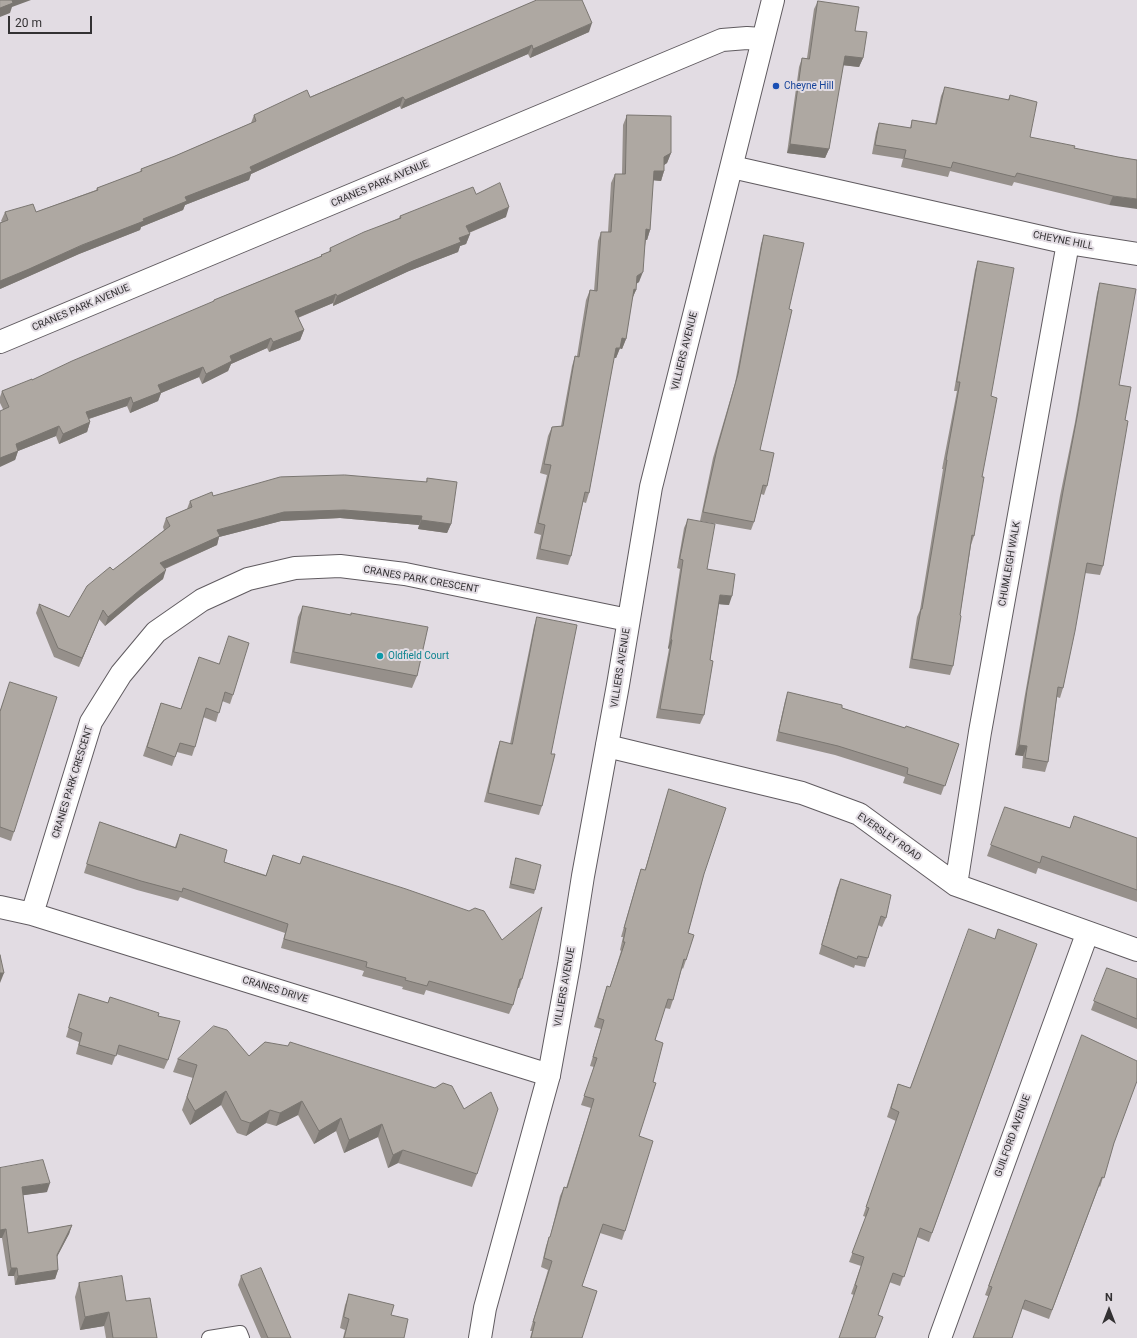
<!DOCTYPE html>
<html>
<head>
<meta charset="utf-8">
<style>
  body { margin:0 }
  #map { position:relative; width:1137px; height:1338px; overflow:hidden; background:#e2dce3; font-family:Roboto,sans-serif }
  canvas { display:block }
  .north { position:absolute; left:1089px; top:1290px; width:40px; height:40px; -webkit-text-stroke:3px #e2dce3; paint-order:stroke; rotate:0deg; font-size:11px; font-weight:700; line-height:16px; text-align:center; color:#333133 }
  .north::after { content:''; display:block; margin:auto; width:14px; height:18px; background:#333133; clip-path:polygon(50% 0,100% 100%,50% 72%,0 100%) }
  .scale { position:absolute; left:8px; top:16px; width:84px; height:18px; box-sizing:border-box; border:2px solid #333133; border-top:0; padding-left:5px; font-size:12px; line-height:14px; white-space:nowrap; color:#333133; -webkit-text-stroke:3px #e2dce3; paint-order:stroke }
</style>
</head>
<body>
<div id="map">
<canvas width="1137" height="1338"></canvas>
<div class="north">N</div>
<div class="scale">20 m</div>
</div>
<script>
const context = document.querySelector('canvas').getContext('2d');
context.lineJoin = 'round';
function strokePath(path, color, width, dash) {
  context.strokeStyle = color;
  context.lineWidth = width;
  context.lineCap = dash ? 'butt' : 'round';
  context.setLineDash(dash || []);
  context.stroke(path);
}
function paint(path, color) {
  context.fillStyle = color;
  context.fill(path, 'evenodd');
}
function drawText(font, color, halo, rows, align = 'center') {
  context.font = font + ' Roboto,sans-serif';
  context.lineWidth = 4;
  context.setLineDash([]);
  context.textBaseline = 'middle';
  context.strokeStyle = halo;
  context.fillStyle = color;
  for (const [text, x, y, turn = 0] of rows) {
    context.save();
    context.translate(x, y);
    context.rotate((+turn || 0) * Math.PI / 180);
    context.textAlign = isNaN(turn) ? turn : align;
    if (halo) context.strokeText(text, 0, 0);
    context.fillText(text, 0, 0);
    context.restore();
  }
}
const lane = new Path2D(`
  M209,1338L240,1333L242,1338`);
const street = new Path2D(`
  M732,167L1068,243L1137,254
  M0,342L722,40L747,38L762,39
  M607,746L802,793L859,814L956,885L1137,950
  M956,885L980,732L1068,243
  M0,907L32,914L549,1075
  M32,914L91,722L121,674L156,632L202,600L248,579L295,568L340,566L405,574L628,620
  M940,1338L1087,934`);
const secondary = new Path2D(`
  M480,1338L485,1308L549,1075L569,965L583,876L618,685L651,487L773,0`);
strokePath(lane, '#605b60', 16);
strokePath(street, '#605b60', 24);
strokePath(secondary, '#605b60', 24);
strokePath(lane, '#fff', 14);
strokePath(street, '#fff', 22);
strokePath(secondary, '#fff', 22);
paint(new Path2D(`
  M537,0L589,32L530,58L528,54L401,109L400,106L251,174L249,180L185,205L183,210L141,227L140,230L79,254L25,278L0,289V223L2,222L1,221L5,212H36L96,190L97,188L140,172L141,169L175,156L251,123L254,115L310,97Z
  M818,1L855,31L863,58L859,67L843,65L829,149L825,158L787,153L799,67L802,58H807L814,9Z
  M945,87L1008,100L1010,95L1030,137L1074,148L1118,157L1137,160L1109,205L1014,182L1012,186L950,171L948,177L901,167L903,159L872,154L876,132L879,123L910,128L912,120L935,124L941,96Z
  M627,115L671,153L667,163L664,165V171L661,181L653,180L650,230L647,240H646L639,282L636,284V290L632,299L626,339L622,349L620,348L616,358H614L589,493L586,503L583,502L571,556L568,565L536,559L541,535L534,533L547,475L540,473L548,436L552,427L561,426L572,366L575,356H577L586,300L590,290L594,291L598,241L601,232H608L611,183L615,174H622L623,125Z
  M476,194L506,217L469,233L470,234L466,244L460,246L458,252L409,271L333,306V303L298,318L304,330L300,340L269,352L267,348L231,364L228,371L202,384L199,377L161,393L158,401L130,413L127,406L89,419L90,422L87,432L59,444L56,436L18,451L15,460L3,409L0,403V397L2,391L32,380L213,302L214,300L321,256V255L329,252L330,248L399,218L400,216Z
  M764,235L789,309L760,450L767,486L764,495L761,494L754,522L751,530L700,521L713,458L735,383L761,244Z
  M978,261L991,396L982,477L974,536L971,545L960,615L953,666L950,675L909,668L917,617L920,610L943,469H942L957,391H954L975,270Z
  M1100,283L1125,420L1103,566L1100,575L1085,573L1063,688L1060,698L1057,697L1048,762L1045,772L1022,768L1023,756L1015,755L1024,700L1060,496L1075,422L1097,293Z
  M427,478L451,524L447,533L418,529L419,525L340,518L281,521L219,537L217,545L165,569L163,579L138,598L105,626L99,619L79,667L54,657L36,613L39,604L69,617L113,570L164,530L163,527L166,518L187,509L190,501L213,496L426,482Z
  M688,519L707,569L729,605L719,604L710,660L704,715L700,724L656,718L669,649L668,648L680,569L677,568L684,528Z
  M303,606L351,615L417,676L412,688L290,663L298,617Z
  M537,617L551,754L542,806L539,815L484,802L497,750L500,741L510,744L534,626Z
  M199,657L233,695L230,704L222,701L216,722L203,717L195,747L192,756L177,752L172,766L143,756L161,703L181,709Z
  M10,682L14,832L11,841L0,837V711Z
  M788,692L842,708L905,728L959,744L941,795L903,783L905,777L835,755L776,741L785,701Z
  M669,789L704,874L688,933L686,960L683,969L682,968L673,1000L670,1009L665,1008L655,1040L653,1082L639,1136L625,1231L622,1240L600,1233L582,1286V1338H530L532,1331H530L548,1270L541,1267L546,1246L549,1237H550L560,1196L564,1187L566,1188L591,1108L581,1105L594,1067L590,1066L601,1029L594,1027L604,995L607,986L610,987L621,951L620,950L623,937H621L638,878L641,869L645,870L666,798Z
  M1005,807L1070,828L1137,838V902L1038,868L1036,874L987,856Z
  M100,822L175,847L180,834L224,862L266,875L273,855L300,864L303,856L522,979L519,988H517L513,1005L509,1014L426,990L424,995L402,989L403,987L362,976L364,971L281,948L285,933L180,897L178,901L137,890L84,873Z
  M516,858L535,890L534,894L509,888Z
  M841,879L886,918L882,927L878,925L865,967L855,965L854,968L819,954L837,888Z
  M995,939L1037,944L929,1242L917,1237L900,1286L889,1282L878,1315L875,1338L854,1295L851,1294L861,1266L849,1262L866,1217L863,1216L896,1121L887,1117L898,1084L910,1088Z
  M1107,968L1137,979V1029L1091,1010Z
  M79,994L108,1003L158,1016L168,1060L164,1069L116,1054L112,1065L76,1054L79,1042L66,1037L76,1003Z
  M1082,1035L1114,1143L1100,1187L1099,1186L1049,1319L985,1295Z
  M265,1042L477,1174L472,1187L398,1163L388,1168L378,1137L344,1153L336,1131L314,1144L298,1115L276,1126L266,1123L246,1136L237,1133L221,1105L190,1125L182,1110L193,1078L173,1072L178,1059L249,1056Z
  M0,1168L47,1192L23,1195L28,1233L72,1225L69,1234L57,1257L58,1270L55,1279L15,1285L14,1276H8L2,1238Z
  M241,1276L291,1338H261L238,1285Z
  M79,1283L126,1301L157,1338H106L104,1326L80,1330L75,1297Z
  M349,1294L391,1315L404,1338H343L345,1330L340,1328L345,1305Z`), '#96908b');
paint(new Path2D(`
  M11,0H31L12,7L10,13L0,17V8Z
  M592,23L589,32L530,58L533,49Z
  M532,45L528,54L401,109L405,100Z
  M845,56L863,58L859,67L841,65Z
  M403,97L400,106L251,174L249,180L185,205L183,210L141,227L140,230L79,254L25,278L0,289V281L143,219L185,197L250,167Z
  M790,144L829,149L825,158L787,153Z
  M671,153L667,163L661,167L664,157Z
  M654,171H664L661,181L650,180Z
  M1113,196L1137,199V209L1109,205Z
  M509,207L506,217L463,235L466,226Z
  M646,229L650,230L647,240L643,239Z
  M470,234L466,244L460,246L458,252L409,271L333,306L337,296L459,238Z
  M643,272L639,282L633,286L637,276Z
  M634,289L636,290L632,299Z
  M336,294L333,303L292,320L295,311Z
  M304,330L300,340L269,352L273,342Z
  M271,338L267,348L231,364L228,371L202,384L206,374L230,356Z
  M622,338L626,339L622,349L618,348Z
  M616,348H620L616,358H612Z
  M203,367L199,377L161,393L158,401L130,413L133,403L158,385Z
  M131,397L127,406L82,421L86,412Z
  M90,422L87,432L59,444L63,434Z
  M59,426L56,436L18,451L15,460L0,467V458L16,444Z
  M344,510L422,516L419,525L340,518L281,521L219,537L217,545L157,572L160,563L217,530L284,512Z
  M421,520L451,524L447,533L418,529Z
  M166,570L163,579L138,598L105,626L108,617L141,589Z
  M720,595L732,596L729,605L717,604Z
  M103,610L99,619L79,667L82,658Z
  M671,639L672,640L669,649L668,648Z
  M1019,745L1027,746L1023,756L1015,755Z
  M0,973H4L0,983Z
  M226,1091L221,1105L190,1125L195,1111Z
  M302,1101L298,1115L276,1126L280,1113Z
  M270,1110L266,1123L246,1136L250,1123Z
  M341,1118L336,1131L314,1144L319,1131Z
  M382,1124L378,1137L344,1153L349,1140Z
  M403,1150L398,1163L388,1168L393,1155Z
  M50,1183L47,1192L18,1196L22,1187Z
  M72,1225L69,1234L53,1264L57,1255Z
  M6,1229L2,1238H0V1230Z
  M11,1268H17L14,1276H8Z
  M58,1270L55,1279L15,1285L18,1276Z
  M109,1312L104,1326L80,1330L85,1317Z`), '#7a7671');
const building = new Path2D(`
  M0,0H12L13,3L0,8Z
  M537,0H582L592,23L533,49L532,45L405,100L403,97L250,167L252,171L185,197L187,201L143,219L144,221L82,245L29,269L0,281V223L8,220L5,212L33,204L36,212L98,190L97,188L142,171L141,169L175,156L256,121L254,115L307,90L310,97Z
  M818,1L859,7L855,31L867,32L863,58L845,56L829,149L790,144L802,58L809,59Z
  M945,87L1009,100L1010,95L1037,102L1030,137L1075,146L1074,148L1118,157L1137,160V199L1113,196L1017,173L1015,177L953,162L951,168L904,158L906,150L875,145L879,123L911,128L912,120L936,124Z
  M627,115L671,116V153L664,157V171H654L650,230L646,229L643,272L637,276L636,290L634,289L626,339L622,338L620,348H616L589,493L585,492L571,556L540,549L545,525L538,523L551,465L544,464L552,427L563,426L575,356L579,357L590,290L597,291L601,232H611L615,174H625Z
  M500,183L509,207L466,226L470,234L459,238L461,242L413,261L337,296L336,294L295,311L304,330L273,342L271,338L230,356L232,361L206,374L203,367L158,385L161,392L133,403L131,397L86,412L90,422L63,434L59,426L16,444L18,451L0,458V411L9,407L2,391L32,379V380L72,361L214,301V300L322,256L321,255L331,251L330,248L364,232L401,218L400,216L473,187L476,194Z
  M764,235L804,243L789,309L792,310L760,450L774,453L767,486L763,485L754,522L703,512L717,449L738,374Z
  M978,261L1014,268L991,396L997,398L982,477H984L974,536L972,535L960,615L961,616L953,666L912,659L921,609H922L947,460H946L960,382H957Z
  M1100,283L1136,289L1119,385L1131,387L1125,420L1128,421L1103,566L1087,563L1075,631L1063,688L1058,687L1048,762L1025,758L1027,746L1019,745L1027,690L1064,486L1078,412Z
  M345,475L427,482V478L457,482L451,524L421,520L422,516L344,510L284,512L217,530L220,536L160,563L166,570L141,589L108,617L103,610L82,658L58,648L39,604L69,617L87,586L110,567L113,570L170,526L166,518L192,507L190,501L212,492L213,496L280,477Z
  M688,519L715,524L707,569L735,574L732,596L720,595L710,660L713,661L704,715L660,709L672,640L671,639L683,560L680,559Z
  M303,606L351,615V613L428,627L417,676L294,652Z
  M537,617L577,625L551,754H555L542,806L488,793L500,741L512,744Z
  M229,636L249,643L233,695L225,692L219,713L206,708L195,747L180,743L175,757L147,747L161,703L181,709L199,657L219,664Z
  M10,682L57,697L14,832L0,827V712Z
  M788,692L842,705V708L905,728L906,726L959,744L945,786L907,774L908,768L838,746L779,732Z
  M669,789L726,808L704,874L688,933L694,935L686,960L684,959L673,1000L668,999L655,1040L663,1043L653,1082L656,1083L639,1136L653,1141L625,1231L603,1224L582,1286L597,1291L582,1338H531L535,1322H533L552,1261L544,1258L549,1237H550L564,1187L567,1188L594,1099L584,1096L597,1058L593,1057L604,1020L598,1018L607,986L610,987L625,942H623L626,928H624L641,869L645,870Z
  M1005,807L1070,828L1074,816L1137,838V890L1042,856L1040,863L991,845Z
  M100,822L176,848L180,834L227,850L224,862L266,876L273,855L300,864L303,856L406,889L469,911L475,908L484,911L502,940L542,907L522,979H520L513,1005L429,981L427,986L405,980L406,978L366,967L367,962L284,939L288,924L183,888L182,892L141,881L87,864Z
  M516,858L541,865L535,890L511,884Z
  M841,879L891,895L886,918L881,916L868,958L858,956L857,959L822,945Z
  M969,929L995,939L998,929L1037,944L932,1233L920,1228L904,1277L893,1273L878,1315L883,1317L875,1338H839L857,1286L855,1285L864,1257L852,1253L869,1208L866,1207L899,1112L891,1108L898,1084L910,1088Z
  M0,955L4,973H0Z
  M1107,968L1137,979V1019L1094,1001Z
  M79,994L108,1003L110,997L159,1013L158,1016L180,1021L168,1060L119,1045L116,1056L79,1045L82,1033L69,1028Z
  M214,1026L227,1030L249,1056L265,1042L288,1046L290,1042L435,1088L443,1083L452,1086L464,1109L491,1092L498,1109L477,1174L403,1150L393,1155L382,1124L349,1140L341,1118L319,1131L302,1101L280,1113L270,1110L250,1123L241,1120L226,1091L195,1111L187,1097L197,1065L178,1059Z
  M1082,1035L1137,1061V1081L1114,1143L1104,1178L1102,1177L1052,1310L1025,1300L1012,1338H973L992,1287L989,1286Z
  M43,1160L50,1183L22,1187L28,1233L72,1225L57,1255L58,1270L18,1276L17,1268H11L6,1229L0,1230V1168Z
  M261,1268L291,1338H268L241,1276Z
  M122,1276L126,1301L150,1298L157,1338H113L109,1312L85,1317L79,1283Z
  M349,1294L394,1305L391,1315L408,1319L404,1338H344L349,1319L344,1317Z`);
paint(building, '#aea8a2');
strokePath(building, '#7a7671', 1);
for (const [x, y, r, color] of [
  [776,86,4,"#1a4fb4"],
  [380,656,4,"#0f9aa8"]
]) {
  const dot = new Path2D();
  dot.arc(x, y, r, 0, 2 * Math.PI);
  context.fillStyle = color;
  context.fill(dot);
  strokePath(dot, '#e2dce3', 1.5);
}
drawText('10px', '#164399', '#e2dce3', [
  ["Cheyne Hill",784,86]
], 'left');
drawText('10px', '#333133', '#e2dce3', [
  ["CRANES PARK AVENUE",380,184,-23],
  ["CHEYNE HILL",1063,241,11],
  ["CRANES PARK AVENUE",81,308,-23],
  ["VILLIERS AVENUE",685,351,-76],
  ["CHUMLEIGH WALK",1010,564,-80],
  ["CRANES PARK CRESCENT",421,580,10],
  ["VILLIERS AVENUE",621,668,-81],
  ["CRANES PARK CRESCENT",73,782,-73],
  ["EVERSLEY ROAD",889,837,35],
  ["VILLIERS AVENUE",565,987,-80],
  ["CRANES DRIVE",275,990,17],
  ["GUILFORD AVENUE",1013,1136,-70]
]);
drawText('10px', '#0d838f', '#e2dce3', [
  ["Oldfield Court",388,656]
], 'left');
</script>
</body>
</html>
